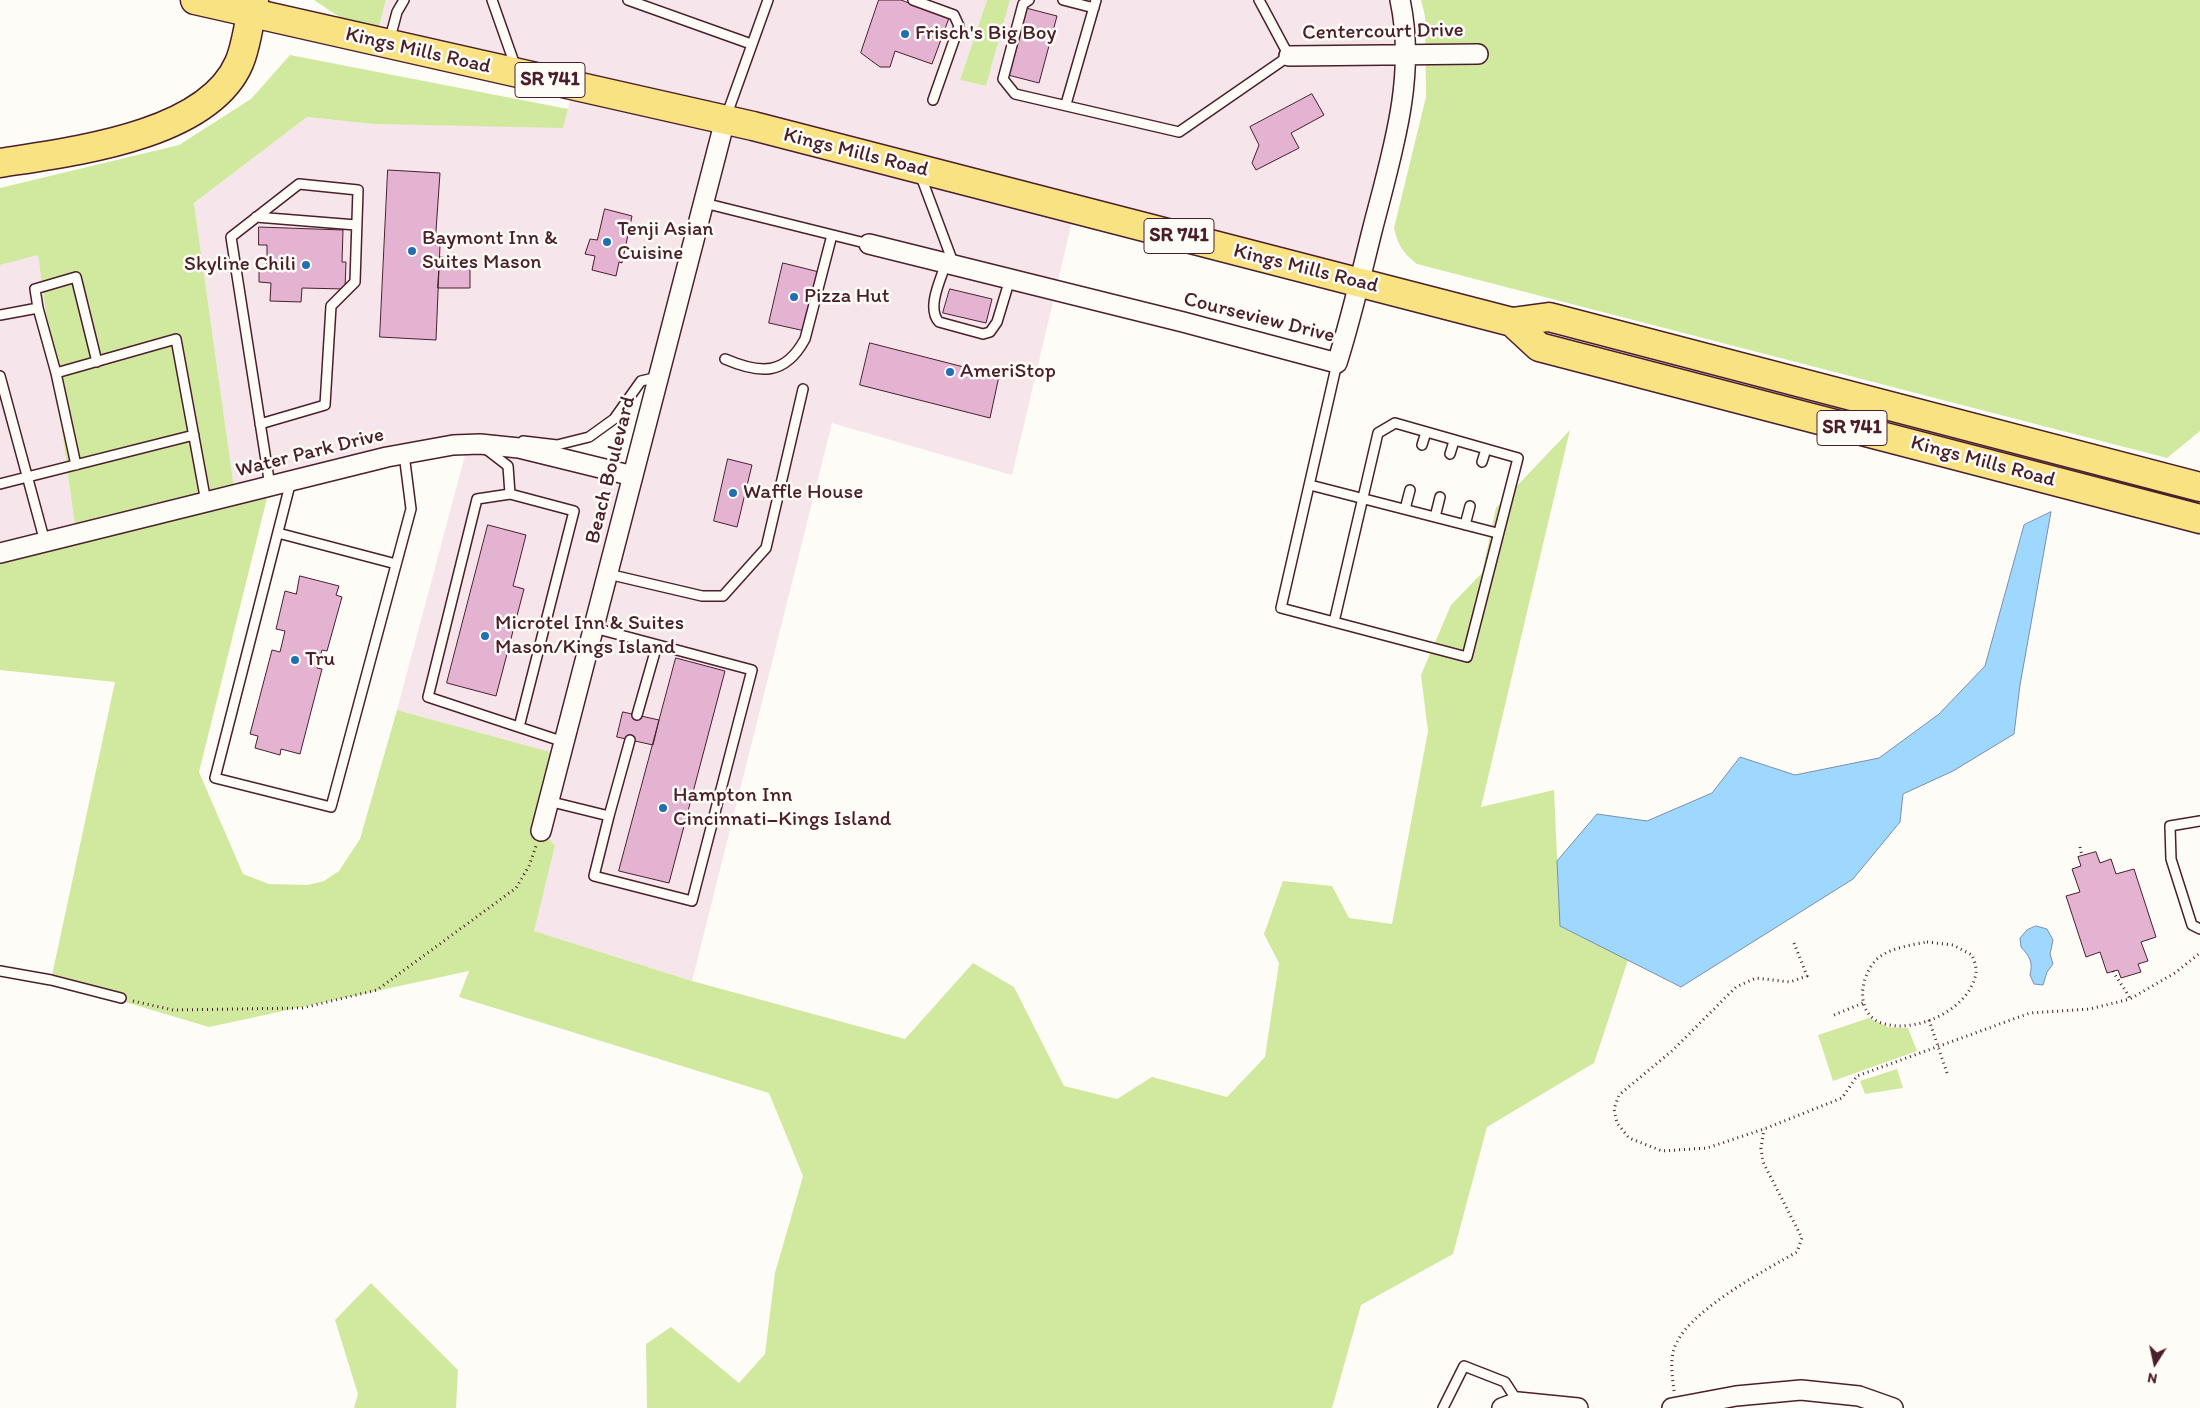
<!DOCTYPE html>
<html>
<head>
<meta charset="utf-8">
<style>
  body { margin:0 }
  #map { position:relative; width:2200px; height:1408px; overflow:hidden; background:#fdfcf7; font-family:Itim,sans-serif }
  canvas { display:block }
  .north { position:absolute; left:2130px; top:1338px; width:50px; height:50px; -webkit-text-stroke:4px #fdfcf7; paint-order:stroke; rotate:190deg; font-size:14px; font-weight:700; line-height:20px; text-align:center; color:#4a1f2b }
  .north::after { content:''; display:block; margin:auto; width:18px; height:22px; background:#4a1f2b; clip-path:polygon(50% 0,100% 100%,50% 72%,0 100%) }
</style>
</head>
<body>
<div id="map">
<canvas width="2200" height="1408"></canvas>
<div class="north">N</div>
</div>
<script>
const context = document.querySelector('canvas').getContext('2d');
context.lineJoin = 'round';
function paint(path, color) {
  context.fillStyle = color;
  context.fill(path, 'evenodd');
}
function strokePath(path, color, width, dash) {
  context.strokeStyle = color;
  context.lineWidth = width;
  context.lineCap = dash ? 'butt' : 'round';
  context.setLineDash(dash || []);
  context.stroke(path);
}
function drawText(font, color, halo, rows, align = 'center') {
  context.font = font + ' Itim,sans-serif';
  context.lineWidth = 5;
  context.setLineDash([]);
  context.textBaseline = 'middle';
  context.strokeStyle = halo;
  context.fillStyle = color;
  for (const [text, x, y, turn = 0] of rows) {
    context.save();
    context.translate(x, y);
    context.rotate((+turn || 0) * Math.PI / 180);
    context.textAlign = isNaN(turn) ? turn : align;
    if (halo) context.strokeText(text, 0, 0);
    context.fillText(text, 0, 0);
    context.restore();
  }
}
paint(new Path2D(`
  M386,0H987L960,80L986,86L1010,0H1396L1405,55L1359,283L1075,209L1012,475L832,423L692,981L533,931L555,846L541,831L560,755L397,710L468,444L235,495L194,203L307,117L373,124L563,127L574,86L375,41ZM658,377L633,476L525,441L557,445L589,437L614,419L641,381Z
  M38,254L76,535L0,553V265Z`), '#f6e6ec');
paint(new Path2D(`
  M314,0H386L375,41Z
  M987,0H1010L986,86L960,80Z
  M1421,0H2200V431L2167,458L1417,264C1403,253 1398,245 1394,228L1426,97L1425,16Z
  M290,55L568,109L563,128L373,124L307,117L194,203L235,495L270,486L199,772L243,874L269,884L308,885L324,881L339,871L360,839L397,710L561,755L541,830L555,846L534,931L692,981L905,1039L973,963L1014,987L1064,1086L1117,1099L1152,1077L1227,1097L1265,1057L1279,963L1264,934L1283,881L1332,886L1349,918L1392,924L1428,731L1421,675L1451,605L1482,573L1496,508L1570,430L1481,807L1554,790L1560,926L1628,960L1594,1063L1487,1127L1453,1254L1361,1305L1332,1408H647L646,1344L671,1327L739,1383L765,1354L775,1273L803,1176L769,1093L459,997L469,971L209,1027L51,980L115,682L0,670V553L76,534L38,255L0,265V188L179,145L251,99Z
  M1869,1018L1888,1027L1908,1028L1917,1051L1833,1081L1818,1035Z
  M1897,1069L1903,1088L1865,1094L1860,1081Z
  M371,1283L458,1370L456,1408H354L358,1394L335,1320Z`), '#d1e99f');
const water = new Path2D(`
  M2051,512L2020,685L2014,734L1953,771L1903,794L1900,822L1853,879L1681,987L1560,926L1557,861L1597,814L1647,821L1712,793L1740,757L1795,775L1879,758L1939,714L1985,666L2024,525Z
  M2036,926L2047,929L2053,940L2050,954L2053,964L2047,972L2043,985L2034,984L2030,975C2033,962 2030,957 2021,947L2020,938L2027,930Z`);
paint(water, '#9ed8ff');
strokePath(water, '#7c8eaa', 1);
const building = new Path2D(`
  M879,0H901L949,18L932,64L895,51L890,67H880L861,53Z
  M1026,8L1057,16L1039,83L1008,75Z
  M1312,94L1324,115L1291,133L1299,148L1256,170L1252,163L1259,145L1250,127Z
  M388,170L440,173L435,245H440L436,340L380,337Z
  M605,209L632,216L622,263L619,262L616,276L592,270L595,256L585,254L590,239L597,240Z
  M259,227L343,230L342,262H346L345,289L302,288L301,302L270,301L271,283L259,282V269H267V245H259Z
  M440,257L470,260V288H438Z
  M783,263L819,272L805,331L769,323Z
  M950,289L992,299L986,323L943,313Z
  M870,343L999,376L990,418L860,385Z
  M728,459L752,465L737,527L714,521Z
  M488,525L526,535L513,586L524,589L496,696L447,683Z
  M300,576L339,586L336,595L342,597L327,651L322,650L317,668L322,669L300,754L281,749L280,755L255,748L258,736L250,734L272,650L280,652L285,631L276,629L285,591L296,594Z
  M676,658L725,671L669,883L619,871Z
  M623,712L659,720L653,745L617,737Z
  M2096,852L2100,863L2111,859L2116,874L2134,869L2156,937L2141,942L2148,961L2138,964L2141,972L2121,978L2118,970L2107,973L2100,952L2086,957L2066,896L2080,892L2072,869L2081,866L2078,857Z`);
paint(building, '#e5b3d2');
strokePath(building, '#4a1f2b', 1);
const lane = new Path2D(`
  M492,0L516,68
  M628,0L751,44
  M913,0L954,15L959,26L933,100
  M1029,0L1023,4L1003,79L1015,94L1179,132L1289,56L1259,0
  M1063,0L1094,8
  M389,42L397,12L404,0
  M1066,104L1096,0
  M726,117L768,0
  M920,174L954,265
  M704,203L869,244
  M256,217L356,225
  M946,263C941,279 926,308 939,322L983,334L990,332L997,322L1010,279
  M38,308L35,289L76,277L97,362
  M0,315L38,308L56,373L176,339L206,502
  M725,359C760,374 785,376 805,339L832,235
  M56,373L76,465
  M0,376L45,542
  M260,424L325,405L331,306L355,282L358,190L299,184L231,237L270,486
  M523,441L557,445L589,437L614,419L641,381L658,377
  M1422,445L1426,432
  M486,449L508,466L510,494L477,499L428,697L564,742
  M1450,454L1454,441
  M1482,462L1486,449
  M291,481L215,778L331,807L411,509L404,454
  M0,484L194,435
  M1310,485L1497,533
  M510,494L574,511L519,727
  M1405,509L1410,490
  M1435,517L1440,497
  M1465,525L1470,506
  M278,533L396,564
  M608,574L702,596H723L766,548L803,389
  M1334,622L1378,433L1395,423L1518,458L1467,657L1281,608L1337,363
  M637,715L657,645
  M548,801L609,816L594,876L692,901L752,670L594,628
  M609,816L630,740
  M2200,821L2170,826L2171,859L2192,925L2200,929
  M0,971L51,980L121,998
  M1443,1408L1464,1366L1505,1382L1518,1402`);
const street = new Path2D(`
  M1289,56L1478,54
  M869,244L1183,322L1337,363C1351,319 1361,275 1372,231C1391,156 1417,78 1400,0
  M0,553L387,457L453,445L480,444L519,448L633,476
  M541,831L725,120
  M1502,1408L1518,1402L1578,1408
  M1672,1408L1736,1396L1801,1390L1859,1396L1893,1408`);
const primary = new Path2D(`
  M195,0L753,126L1512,322L1549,317L2200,487
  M1512,322L1539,347L2200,519`);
const highway = new Path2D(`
  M0,163C69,152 207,137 239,63C247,45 249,20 254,0`);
strokePath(lane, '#4a1f2b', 12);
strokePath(street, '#4a1f2b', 22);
strokePath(primary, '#4a1f2b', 31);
strokePath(highway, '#4a1f2b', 31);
strokePath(new Path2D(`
  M2080,847L2082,856
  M1927,942L1953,945L1972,955C1974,960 1977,968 1976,973C1970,1009 1918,1033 1885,1024C1855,1017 1858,978 1877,959C1889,948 1911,945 1927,942Z
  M1794,943L1807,976L1790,982L1756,978L1736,987L1673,1050L1619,1095L1614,1109L1617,1123L1629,1138L1662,1151L1707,1148L1764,1129L1842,1098L1857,1076L2030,1013L2090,1009L2130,999L2175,973L2200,953
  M2113,971C2118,981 2125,988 2130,999
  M133,1001L173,1010L302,1008L377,990L516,888L529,866L536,846
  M1834,1015L1863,1003
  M1929,1020L1947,1073
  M1674,1391C1672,1375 1669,1356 1677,1342C1693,1309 1765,1270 1797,1252L1802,1238L1763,1162L1761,1148L1764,1129`), '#4a1f2b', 3, [1, 4]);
strokePath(lane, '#fdfcf7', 9);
strokePath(street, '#fdfcf7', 19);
strokePath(primary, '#f8e281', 28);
strokePath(highway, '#f8e281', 28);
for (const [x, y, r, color] of [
  [905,34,5,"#1f6fb2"],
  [607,242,5,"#1f6fb2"],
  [412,251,5,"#1f6fb2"],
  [306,265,5,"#1f6fb2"],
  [794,297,5,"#1f6fb2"],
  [950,372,5,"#1f6fb2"],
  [733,493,5,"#1f6fb2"],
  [485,636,5,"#1f6fb2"],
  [295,660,5,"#1f6fb2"],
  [663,808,5,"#1f6fb2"]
]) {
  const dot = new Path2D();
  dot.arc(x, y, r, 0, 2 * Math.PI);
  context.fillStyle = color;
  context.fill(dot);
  strokePath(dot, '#fdfcf7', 2);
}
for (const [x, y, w] of [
  [550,80,70],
  [1179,236,70],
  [1852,428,70]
]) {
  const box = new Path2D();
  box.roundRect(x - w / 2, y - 17.5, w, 35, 4);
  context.fillStyle = '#fdfcf7';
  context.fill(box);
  strokePath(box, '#4a1f2b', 1);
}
drawText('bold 20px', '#4a1f2b', null, [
  ["SR 741",550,80],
  ["SR 741",1179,236],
  ["SR 741",1852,428]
]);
drawText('21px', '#4a1f2b', '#fdfcf7', [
  ["Centercourt Drive",1383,32,-1],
  ["Kings Mills Road",418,51,13],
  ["Kings Mills Road",856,153,14],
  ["Kings Mills Road",1306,269,14],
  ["Courseview Drive",1259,318,14],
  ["Water Park Drive",310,453,-14],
  ["Kings Mills Road",1983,462,15],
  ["Beach Boulevard",611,470,-76]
]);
drawText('21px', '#4a1f2b', '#fdfcf7', [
  ["Frisch's Big Boy",915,34],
  ["Tenji Asian",617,230],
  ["Cuisine",617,254],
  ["Baymont Inn &",422,239],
  ["Suites Mason",422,263],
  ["Skyline Chili",296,265,"right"],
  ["Pizza Hut",804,297],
  ["AmeriStop",960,372],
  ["Waffle House",743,493],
  ["Microtel Inn & Suites",495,624],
  ["Mason/Kings Island",495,648],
  ["Tru",305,660],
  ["Hampton Inn",673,796],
  ["Cincinnati–Kings Island",673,820]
], 'left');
</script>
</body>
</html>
